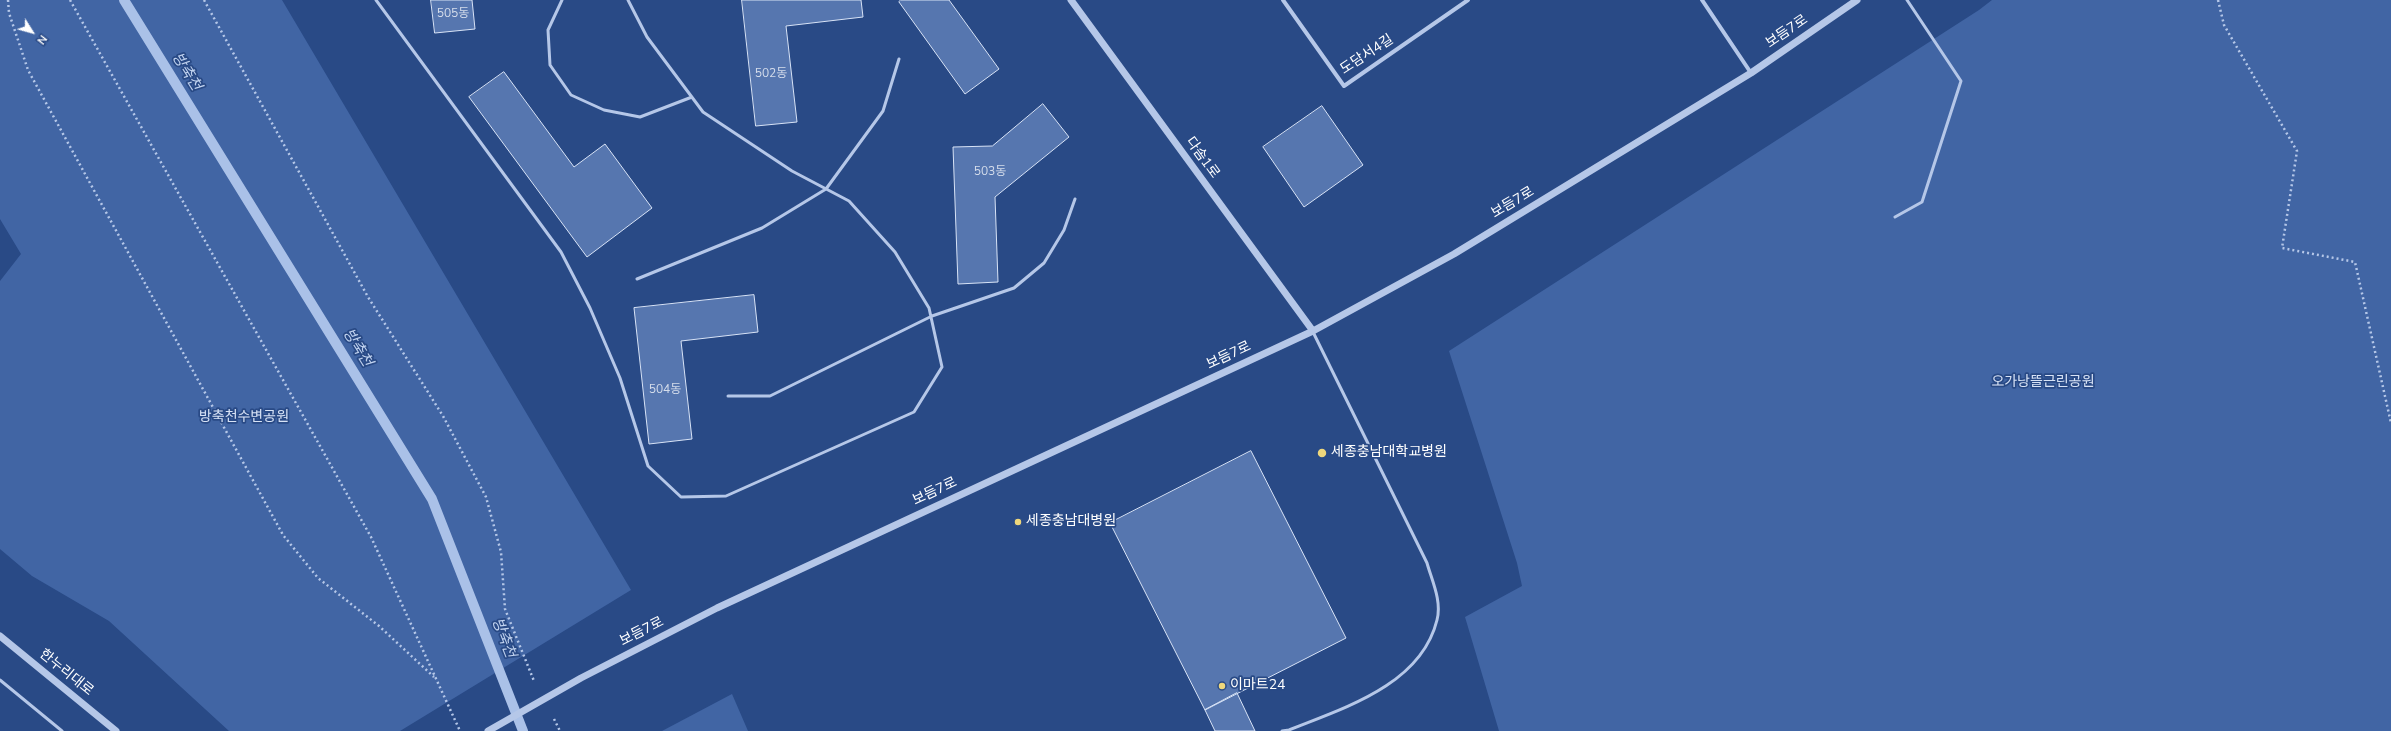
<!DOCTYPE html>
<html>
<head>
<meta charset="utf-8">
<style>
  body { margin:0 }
  #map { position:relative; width:2391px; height:731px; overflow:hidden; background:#294a86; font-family:"Nunito Sans",sans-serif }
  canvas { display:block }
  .north { position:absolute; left:12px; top:12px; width:40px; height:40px; -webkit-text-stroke:3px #294a86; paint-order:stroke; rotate:127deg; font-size:11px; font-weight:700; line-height:16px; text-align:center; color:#fff }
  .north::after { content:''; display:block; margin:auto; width:14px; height:18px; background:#fff; clip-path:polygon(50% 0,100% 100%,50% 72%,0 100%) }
</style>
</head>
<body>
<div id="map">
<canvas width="2391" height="731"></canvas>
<div class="north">N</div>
</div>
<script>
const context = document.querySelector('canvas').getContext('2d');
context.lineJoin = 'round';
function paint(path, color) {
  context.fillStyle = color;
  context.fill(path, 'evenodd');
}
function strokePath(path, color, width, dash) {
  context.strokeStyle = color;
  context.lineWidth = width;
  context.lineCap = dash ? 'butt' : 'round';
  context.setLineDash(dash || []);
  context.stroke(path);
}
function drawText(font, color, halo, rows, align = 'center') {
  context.font = font + ' "Nunito Sans","Noto Sans KR",sans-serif';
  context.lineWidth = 3.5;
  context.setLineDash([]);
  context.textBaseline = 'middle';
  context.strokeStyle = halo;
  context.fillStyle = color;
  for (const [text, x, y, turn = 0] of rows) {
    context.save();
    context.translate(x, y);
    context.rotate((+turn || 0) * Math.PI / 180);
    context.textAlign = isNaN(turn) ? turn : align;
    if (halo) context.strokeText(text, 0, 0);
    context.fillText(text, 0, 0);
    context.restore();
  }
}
paint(new Path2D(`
  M0,0H282L631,590L400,731H229L109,621L32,576L0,549V281L21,254L0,219Z
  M1992,0H2391V731H1499L1465,617L1522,586L1517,563L1449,351L1979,10Z
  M732,694L748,731H662Z`), '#4165a4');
strokePath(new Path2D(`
  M124,0L432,499L523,731`), '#aac1e8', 10);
const building = new Path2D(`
  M431,0H472L475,29L435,33Z
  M742,0H861L863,17L786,26L797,122L756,126Z
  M901,0H949L999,69L965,94L899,2Z
  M504,72L574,167L605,144L652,208L587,257L469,97Z
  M1043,104L1069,137L995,197L998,282L958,284L953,147L992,146Z
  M1322,106L1363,165L1304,207L1263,147Z
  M754,295L758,332L681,341L692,439L649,444L634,308Z
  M1251,451L1346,638L1205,710L1110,523Z
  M1237,693L1255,731H1215L1205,710Z`);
paint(building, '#5676af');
strokePath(building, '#d8e3f6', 1);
strokePath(new Path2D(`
  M8,0L9,13L28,70L283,535L318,578L379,626L434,677
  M70,0L371,537L460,731
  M204,0L368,297L443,416L486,497L501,552L505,609L534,681
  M2218,0L2224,25L2297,151L2282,248L2355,262L2391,423
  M554,719L560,731`), '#b5c7e8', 2.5, [2, 3]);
strokePath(new Path2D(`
  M376,0L561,252L590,308L620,378L648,466L681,497L726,496L914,412L942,367L929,308L895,252L849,201L792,171L703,112L647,37L628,0
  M562,0L548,30L550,65L571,95L604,110L640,117L692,97
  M1895,217L1922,202L1961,81L1907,0
  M637,279L762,228L826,189L883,111L899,59
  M728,396H770L932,316L1014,288L1044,263L1064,230L1075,199
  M0,680L62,731
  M1282,731L1289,730C1344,708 1421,685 1437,620C1442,601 1432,581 1427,563L1313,332`), '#b5c7e8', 3);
strokePath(new Path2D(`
  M1283,0L1344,86L1468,0
  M1702,0L1751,73`), '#b5c7e8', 4);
strokePath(new Path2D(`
  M1071,0L1313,331
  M0,636L116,731
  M488,731L581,678L717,608L1313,331L1454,254L1751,73L1857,0`), '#b5c7e8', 7);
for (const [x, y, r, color] of [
  [1322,453,5,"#eed77c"],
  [1018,522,4,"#eed77c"],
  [1222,686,4,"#eed77c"]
]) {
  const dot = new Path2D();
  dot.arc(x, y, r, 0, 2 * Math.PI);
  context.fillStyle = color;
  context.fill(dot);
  strokePath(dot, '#294a86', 1.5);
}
drawText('12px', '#d5ddeb', null, [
  ["505동",453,14],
  ["502동",771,74],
  ["503동",990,172],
  ["504동",665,390]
]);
drawText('14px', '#fff', '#294a86', [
  ["보듬7로",1787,32,-34],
  ["도담서4길",1367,55,-33],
  ["다솜1로",1202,158,54],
  ["보듬7로",1513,203,-31],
  ["보듬7로",1229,356,-25],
  ["보듬7로",935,492,-25],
  ["보듬7로",642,632,-27],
  ["한누리대로",66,673,39]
]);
drawText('14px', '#d8e3f6', '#294a86', [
  ["오가낭뜰근린공원",2043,383],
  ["방축천수변공원",244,418]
]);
drawText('14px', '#fff', '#294a86', [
  ["세종충남대학교병원",1331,453],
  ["세종충남대병원",1026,522],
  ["이마트24",1230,686]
], 'left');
drawText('italic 15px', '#c0d2ef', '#294a86', [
  ["방축천",186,72,58],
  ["방축천",357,348,58],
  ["방축천",503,638,69]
]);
</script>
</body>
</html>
